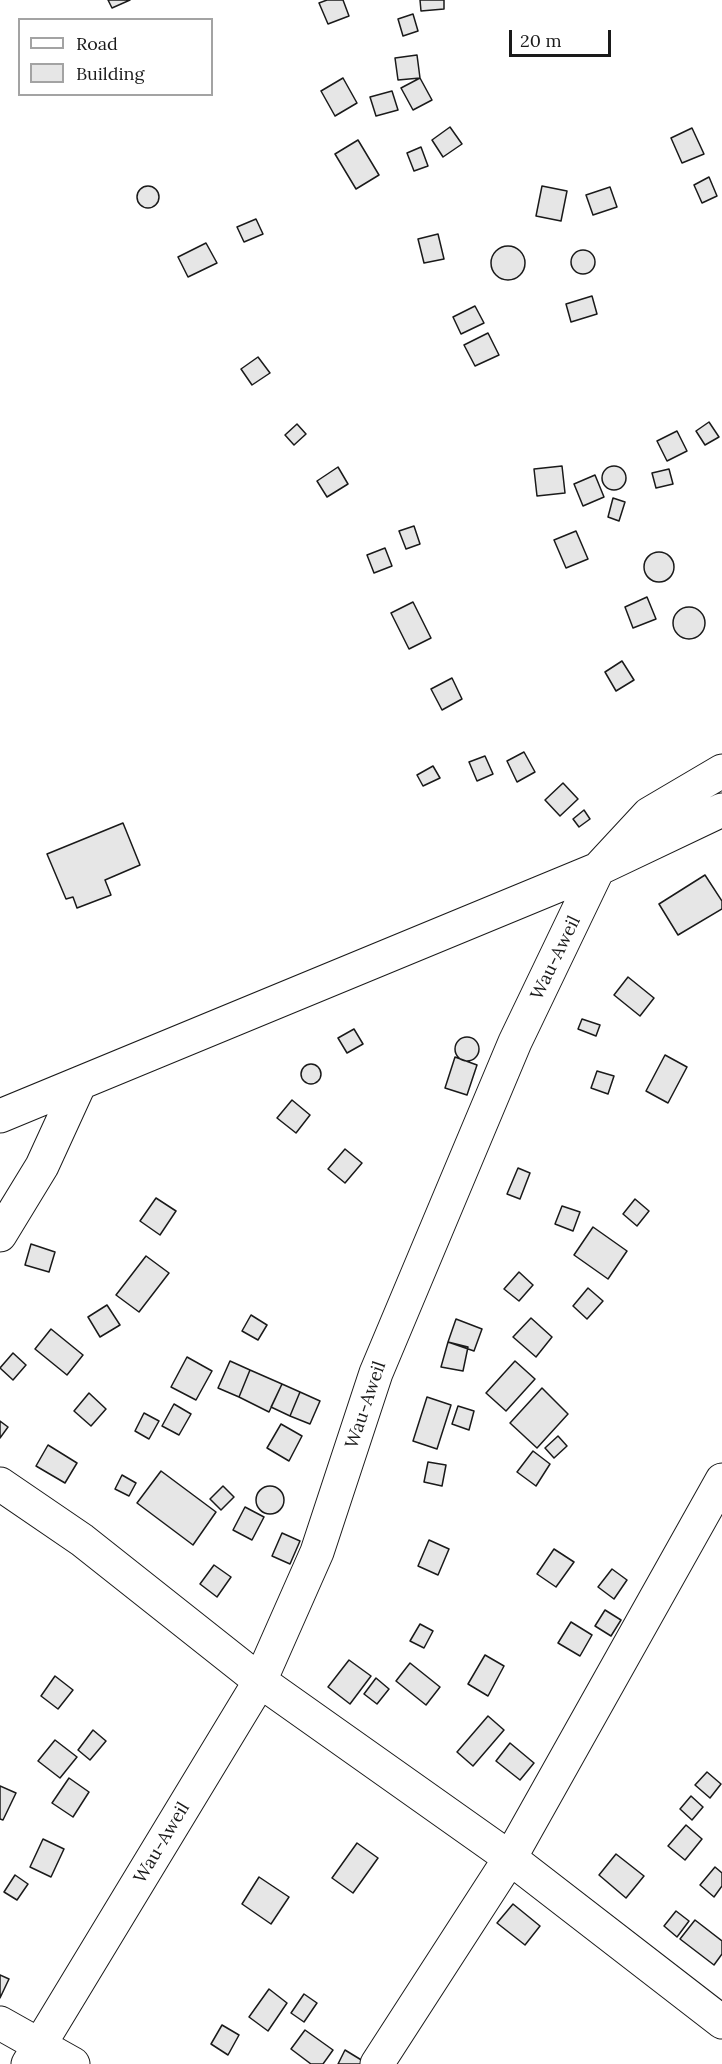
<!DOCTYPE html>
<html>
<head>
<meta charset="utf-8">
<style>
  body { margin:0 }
  #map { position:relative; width:722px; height:2064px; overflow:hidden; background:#fff; font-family:Lora,serif }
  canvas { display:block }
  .legend { position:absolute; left:18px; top:18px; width:195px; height:78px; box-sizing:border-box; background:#fff; border:2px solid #a3a3a3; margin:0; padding:8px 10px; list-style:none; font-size:18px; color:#1a1a1a }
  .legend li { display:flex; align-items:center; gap:12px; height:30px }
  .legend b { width:30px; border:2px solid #a3a3a3 }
  .scale { position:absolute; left:509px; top:30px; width:102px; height:27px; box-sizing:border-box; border:3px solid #1a1a1a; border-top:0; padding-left:8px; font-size:18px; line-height:21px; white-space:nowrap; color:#1a1a1a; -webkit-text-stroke:4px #fff; paint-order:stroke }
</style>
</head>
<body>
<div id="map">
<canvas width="722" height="2064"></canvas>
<ul class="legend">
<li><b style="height:8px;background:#fff"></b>Road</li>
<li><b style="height:16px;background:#e6e6e6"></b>Building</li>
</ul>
<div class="scale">20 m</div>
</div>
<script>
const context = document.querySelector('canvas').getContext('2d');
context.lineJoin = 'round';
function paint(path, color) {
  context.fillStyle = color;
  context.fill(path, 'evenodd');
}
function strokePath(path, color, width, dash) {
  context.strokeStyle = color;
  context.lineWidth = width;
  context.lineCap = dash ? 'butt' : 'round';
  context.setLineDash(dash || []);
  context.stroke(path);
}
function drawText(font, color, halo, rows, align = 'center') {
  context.font = font + ' Lora,serif';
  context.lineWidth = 4.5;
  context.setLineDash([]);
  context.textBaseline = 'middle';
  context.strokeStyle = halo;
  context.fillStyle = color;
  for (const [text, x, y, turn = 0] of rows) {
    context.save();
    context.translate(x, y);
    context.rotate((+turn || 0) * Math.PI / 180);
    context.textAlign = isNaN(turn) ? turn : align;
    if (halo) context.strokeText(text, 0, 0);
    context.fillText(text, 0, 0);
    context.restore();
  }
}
const building = new Path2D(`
  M108,0H130L112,8Z
  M327,0H343L349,16L328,24L319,3Z
  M420,0H444V9L421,11Z
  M413,14L418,31L403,36L398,19Z
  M417,55L420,78L398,80L395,58Z
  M343,78L357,103L335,116L321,91Z
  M420,78L432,100L413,110L401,88Z
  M392,91L398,110L376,116L370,97Z
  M450,127L462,144L443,157L432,140Z
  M692,128L704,154L682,163L671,138Z
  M358,140L379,175L356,189L335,154Z
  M421,147L428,166L414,171L407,153Z
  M709,177L717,196L702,203L694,185Z
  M542,186L567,191L561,221L536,216Z
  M137 197a11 11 0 1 1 22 0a11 11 0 1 1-22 0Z
  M610,187L617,207L593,215L586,195Z
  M256,219L263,234L244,242L237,227Z
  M438,234L444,259L424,263L418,239Z
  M206,243L217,263L188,277L178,257Z
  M491 263a17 17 0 1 1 34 0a17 17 0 1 1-34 0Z
  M571 262a12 12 0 1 1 24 0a12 12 0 1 1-24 0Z
  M592,296L597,314L571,322L566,304Z
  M475,306L484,323L461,334L453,317Z
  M488,333L499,355L475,366L464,345Z
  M258,357L270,373L252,385L241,369Z
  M709,422L719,437L705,445L696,431Z
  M297,424L306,434L294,445L285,435Z
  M677,431L687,451L667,461L657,441Z
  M562,466L565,493L537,496L534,469Z
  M602 478a12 12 0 1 1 24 0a12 12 0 1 1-24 0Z
  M338,467L348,484L327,497L317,481Z
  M669,469L673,484L656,488L652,473Z
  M595,475L604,497L583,506L574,484Z
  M613,498L625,502L619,521L608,517Z
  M414,526L420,544L406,549L399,531Z
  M576,531L588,559L566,568L554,540Z
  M385,548L392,566L374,573L367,555Z
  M644 567a15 15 0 1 1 30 0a15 15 0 1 1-30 0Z
  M647,597L656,619L633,628L625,607Z
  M413,602L431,638L409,649L391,613Z
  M673 623a16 16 0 1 1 32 0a16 16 0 1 1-32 0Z
  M622,661L634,680L616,691L605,672Z
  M452,678L462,699L442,710L431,689Z
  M524,752L535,772L517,782L507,761Z
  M485,756L493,774L477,781L469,762Z
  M433,766L440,778L423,786L417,775Z
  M563,783L578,799L560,816L545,800Z
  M584,810L590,819L579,827L573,819Z
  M123,823L140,865L105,880L111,895L77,908L73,897L66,899L47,854Z
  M705,875L722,901V909L678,935L659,904Z
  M628,977L654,998L640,1016L614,995Z
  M582,1019L600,1025L596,1036L578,1029Z
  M354,1029L363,1044L347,1053L338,1038Z
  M455 1049a12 12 0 1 1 24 0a12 12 0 1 1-24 0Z
  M665,1055L687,1067L668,1103L646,1091Z
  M455,1057L477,1065L467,1095L445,1088Z
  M301 1074a10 10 0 1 1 20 0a10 10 0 1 1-20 0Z
  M597,1071L614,1076L608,1094L591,1088Z
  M292,1100L310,1115L296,1133L277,1118Z
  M345,1149L362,1163L345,1183L328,1169Z
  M518,1168L530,1173L520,1199L507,1194Z
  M156,1198L176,1211L160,1235L140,1221Z
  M635,1199L649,1211L637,1226L623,1214Z
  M562,1206L580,1212L573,1231L555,1224Z
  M593,1227L627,1251L608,1279L574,1255Z
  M31,1244L55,1252L49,1272L25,1265Z
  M146,1256L169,1273L139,1312L116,1295Z
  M519,1272L533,1285L519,1301L504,1289Z
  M588,1288L603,1301L587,1319L573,1306Z
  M107,1305L120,1325L100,1337L88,1317Z
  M251,1315L267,1325L258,1340L242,1331Z
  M531,1318L552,1337L536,1357L513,1337Z
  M456,1319L482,1329L474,1351L448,1342Z
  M51,1329L83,1355L67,1375L35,1349Z
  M448,1342L468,1347L463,1371L441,1367Z
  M13,1353L26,1365L13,1380L0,1368Z
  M187,1357L212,1371L196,1400L171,1387Z
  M230,1361L250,1370L239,1397L218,1388Z
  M515,1361L535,1379L506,1411L486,1393Z
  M250,1370L282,1384L269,1412L239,1397Z
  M282,1384L300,1392L290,1416L271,1407Z
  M542,1388L568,1414L537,1448L510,1423Z
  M300,1392L320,1401L310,1424L290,1416Z
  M89,1393L106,1409L91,1426L74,1411Z
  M427,1397L451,1405L437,1449L413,1441Z
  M174,1404L191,1414L179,1435L162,1426Z
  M458,1406L474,1411L469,1430L452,1424Z
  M144,1413L159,1421L149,1439L135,1431Z
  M0,1421L8,1427L0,1438Z
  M281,1424L302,1436L289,1461L267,1448Z
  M558,1436L567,1446L554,1458L545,1448Z
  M48,1445L77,1463L65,1483L36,1466Z
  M533,1451L550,1464L536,1486L517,1472Z
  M428,1462L446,1465L442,1486L424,1482Z
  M161,1471L216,1512L193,1545L137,1503Z
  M122,1475L136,1483L129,1496L115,1489Z
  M223,1486L234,1497L221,1510L210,1499Z
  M256 1500a14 14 0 1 1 28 0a14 14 0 1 1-28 0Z
  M245,1507L264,1517L252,1540L233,1530Z
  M282,1533L300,1541L290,1564L272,1556Z
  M429,1540L449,1549L438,1575L418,1566Z
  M554,1549L574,1562L556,1587L537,1574Z
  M214,1565L231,1577L217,1597L200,1584Z
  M612,1569L627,1580L614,1599L598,1587Z
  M605,1610L621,1620L611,1636L595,1626Z
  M571,1622L592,1635L580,1656L558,1643Z
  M420,1624L433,1631L424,1648L410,1641Z
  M485,1655L504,1666L488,1696L468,1684Z
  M349,1660L371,1676L350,1704L328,1687Z
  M410,1663L440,1687L426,1705L396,1681Z
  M55,1676L73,1690L58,1709L41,1696Z
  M376,1678L389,1689L377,1704L364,1694Z
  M488,1716L504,1730L473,1766L457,1752Z
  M93,1730L106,1741L90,1760L78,1750Z
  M55,1740L77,1757L60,1778L38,1761Z
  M510,1743L534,1763L520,1780L496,1761Z
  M707,1772L721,1784L710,1798L695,1785Z
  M69,1778L89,1792L73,1817L52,1803Z
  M0,1786L16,1793L3,1820L0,1819Z
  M691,1796L703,1807L692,1820L680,1809Z
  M686,1825L702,1839L685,1860L668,1846Z
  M43,1839L64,1849L51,1877L30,1867Z
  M357,1843L378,1858L353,1893L332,1878Z
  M616,1854L644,1876L626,1898L599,1875Z
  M715,1867L722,1873V1886L714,1897L700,1885Z
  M15,1875L28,1884L17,1900L4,1892Z
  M259,1877L289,1897L271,1924L242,1904Z
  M513,1904L540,1926L525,1945L497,1923Z
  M676,1911L689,1921L677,1937L664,1926Z
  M695,1920L722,1941V1954L714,1965L680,1939Z
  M0,1975L9,1979L0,1998Z
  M269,1989L287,2003L268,2031L249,2017Z
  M304,1994L317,2003L304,2022L291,2013Z
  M222,2025L239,2035L228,2055L211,2044Z
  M305,2030L333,2050L323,2064H311L291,2049Z
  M345,2050L363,2061L361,2064H338Z`);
paint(building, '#e6e6e6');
strokePath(building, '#1a1a1a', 1.5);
const minor = new Path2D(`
  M0,1116L598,869L722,810
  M0,1235L42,1166L80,1083
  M0,1484L82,1540L260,1681L510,1858L722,2022
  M0,2023L73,2064
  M28,2064L260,1681L317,1552L376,1373L515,1042L598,869L649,814L722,771
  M377,2064L510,1858L722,1480`);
strokePath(minor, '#1a1a1a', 35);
strokePath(minor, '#fff', 33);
drawText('18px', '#1a1a1a', '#fff', [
  ["Wau-Aweil",556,958,-64],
  ["Wau-Aweil",366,1405,-71],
  ["Wau-Aweil",162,1843,-59]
]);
</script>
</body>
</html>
